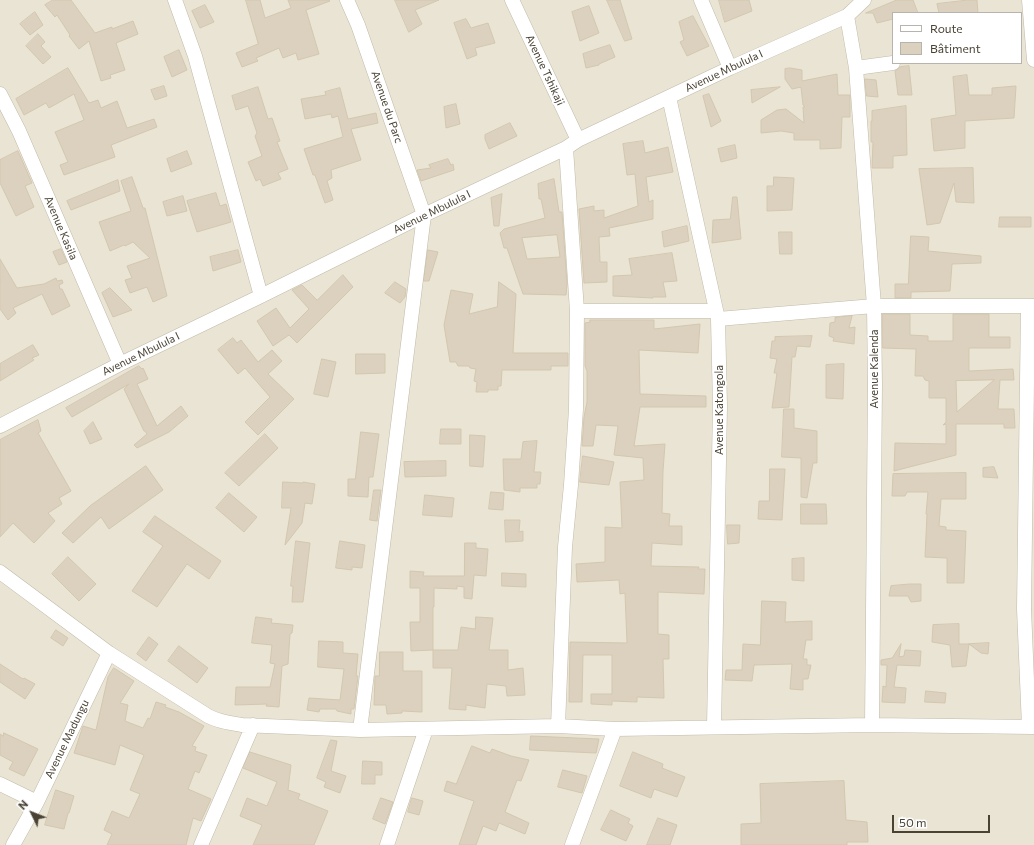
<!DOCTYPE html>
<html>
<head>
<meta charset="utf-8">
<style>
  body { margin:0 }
  #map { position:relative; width:1034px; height:845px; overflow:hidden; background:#f5f2e7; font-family:Commissioner,sans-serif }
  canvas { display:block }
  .legend { position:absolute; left:892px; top:12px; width:130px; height:52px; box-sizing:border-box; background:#fff; border:1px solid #b7b4ae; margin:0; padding:5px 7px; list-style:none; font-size:12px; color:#4a4335 }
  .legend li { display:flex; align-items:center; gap:8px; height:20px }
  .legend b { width:20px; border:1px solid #b7b4ae }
  .north { position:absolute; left:12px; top:793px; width:40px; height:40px; -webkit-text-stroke:3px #fff; paint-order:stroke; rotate:313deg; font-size:11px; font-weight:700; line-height:16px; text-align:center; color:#4a4335 }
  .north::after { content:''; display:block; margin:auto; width:14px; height:18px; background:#4a4335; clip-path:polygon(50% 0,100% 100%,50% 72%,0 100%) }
  .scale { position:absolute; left:892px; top:815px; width:98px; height:18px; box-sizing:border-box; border:2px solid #4a4335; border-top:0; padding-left:5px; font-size:12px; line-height:14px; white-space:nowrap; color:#4a4335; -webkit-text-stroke:3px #fff; paint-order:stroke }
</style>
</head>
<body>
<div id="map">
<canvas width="1034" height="845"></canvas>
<ul class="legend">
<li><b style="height:5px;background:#fff"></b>Route</li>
<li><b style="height:11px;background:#dbd1be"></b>Bâtiment</li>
</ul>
<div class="north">N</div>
<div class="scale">50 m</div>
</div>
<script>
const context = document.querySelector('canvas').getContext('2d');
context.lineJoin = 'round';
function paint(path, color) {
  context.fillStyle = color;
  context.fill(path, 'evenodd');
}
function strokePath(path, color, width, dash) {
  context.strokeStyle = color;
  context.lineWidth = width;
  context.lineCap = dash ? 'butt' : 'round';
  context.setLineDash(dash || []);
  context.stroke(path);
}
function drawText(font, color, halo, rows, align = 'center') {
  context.font = font + ' Commissioner,sans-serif';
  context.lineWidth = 3.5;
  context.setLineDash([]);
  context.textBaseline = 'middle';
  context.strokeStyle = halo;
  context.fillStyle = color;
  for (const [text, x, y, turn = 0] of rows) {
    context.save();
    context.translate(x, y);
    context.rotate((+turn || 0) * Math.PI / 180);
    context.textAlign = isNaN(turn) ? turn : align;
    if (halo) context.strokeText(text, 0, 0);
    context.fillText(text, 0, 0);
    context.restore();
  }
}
paint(new Path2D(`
  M0,0H1034V845H0ZM893,13H1021V63H893Z`), '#eae4d5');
const building = new Path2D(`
  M53,0H71L95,33L112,27V29L133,21L138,34L116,43L125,70L110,75L111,78L101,81L89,41L79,49L69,36L70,35L57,15L55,17L45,5Z
  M246,0H260L265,18L291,8L288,0H329L330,1L306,10L319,54L298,60L296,53L283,58L279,48L256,58L258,61L242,67L236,53L258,44Z
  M395,0H439L415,10L422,24L409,32Z
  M607,0H620L632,39L625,41Z
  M719,0H749L752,11L725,22Z
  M897,0H913L918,13H893V19L877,23L873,13H866Z
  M968,0H977L978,13H939L937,4Z
  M205,5L214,22L200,28L192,11Z
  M589,6L599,33L580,41L572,12Z
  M35,12L43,25L30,35L20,24Z
  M693,16L709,46L687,56L680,42L684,40L679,22Z
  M466,19L471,28L488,23L495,43L475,48L477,55L467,59L454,23Z
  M38,34L45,42L41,46L51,57L43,64L26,46Z
  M610,45L615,57L599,64V65L586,68L583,54Z
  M179,50L187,70L172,77L164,57Z
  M909,66L912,95H898L895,71L900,67Z
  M68,68L89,103L98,100L101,108L117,101L127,128L154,119L157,127L111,145L115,157L64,175L60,165L68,162L55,132L84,120L74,94L49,108L46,103L24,115L16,99Z
  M790,68L802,70V81L837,74L838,95H850V117H842L841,148L820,149V140H794V133L781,131L761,133V120L777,110L786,109L804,123L803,107H805L803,105L801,87L792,89L785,79V69Z
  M967,75L969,95H992V88L1016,86L1014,118L965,121V148L934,151L931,119L956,115L953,77Z
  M865,79L876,80L878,97L867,96Z
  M164,86L167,96L155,100L151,90Z
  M258,87L268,119L272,118L280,141L277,142L288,169L278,173L281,179L263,186L260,179L256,181L248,162L262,156L255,136L257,133L248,106L236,110L232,96Z
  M780,87L752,103L751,90Z
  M340,88L348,119L376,113L378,123L351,129L361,160L331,170L332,178L327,181L333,200L325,203L315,175H313L304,149L343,137L338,116L332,118L331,114L305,119L301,99L326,95L325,92Z
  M709,94L721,121L711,127L703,96Z
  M456,104L460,124L446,128L444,107Z
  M906,106L907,155L893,156V168H872L873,142H871V121H872V111Z
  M510,123L517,136L489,149L485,139V135Z
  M643,141L645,153L668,147L673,172L646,177L649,202L653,200V219L609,228L610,236L599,237L600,262H607V282L584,283L579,209L594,206V211L604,210V218L638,206L635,174L627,175L623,144Z
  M735,145L737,158L721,162L718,149Z
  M18,151L32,183L25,186L34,207L16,216L0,183V160Z
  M187,151L192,164L171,172L167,159Z
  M448,159L451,165L453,164L454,170L421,181L417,170L431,168L429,165Z
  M973,168L974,203L956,202L954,183L940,223L927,225L919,169Z
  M132,177L143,208H145L167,296L153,302L147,287L130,293L125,280L132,278L127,266L150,258L133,242L125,246L124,245L110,251L99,222L131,211L121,181Z
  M774,177L794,178L792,210L767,211V186H773Z
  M554,179L559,212H562L567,284L566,295L523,294L507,248H504L500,233L504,229L545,218L541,199H539L538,184ZM557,235L560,257L527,259L522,238Z
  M118,180L120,191L71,210L67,201Z
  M216,193L220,206L226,204L231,222L197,232L187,201Z
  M502,194L499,226H494L491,198Z
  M183,196L187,211L167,216L163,202Z
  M733,197H737L741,239L712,243L713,220L730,219Z
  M1000,217H1031V227H999Z
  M687,226L689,241L664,247L662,232Z
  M779,232H792V254H780Z
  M911,236L929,237L928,251L981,256V263L952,264L950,291L911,292V298H895V284H908Z
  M61,249L67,262L59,265L53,252Z
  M238,250L241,262L213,271L210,257Z
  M428,250L438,252L429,281H424Z
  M672,253L677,281L663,282L666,297H653V298L613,296V276L632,275L629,259Z
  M0,259L17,288L44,284L56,278L57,281L62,280L63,283L59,285L60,289H62L70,306L52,315L42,294L13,308L16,313L8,320L0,309Z
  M343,275L353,287L297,343L289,335L273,346L257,321L276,308L290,328L309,309L292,290L302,285L317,300Z
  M395,282L406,289L405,297L400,303L385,293Z
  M499,282L516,294L513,353H568V366H551V370H502L501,386H498V390H488V392H476L477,382L474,381L476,369L470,368L469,366H458L456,362H450L444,325L451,290L473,294L469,314L497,307Z
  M110,288L132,310L113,317L102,293Z
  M883,314H910V335L928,336V341H953V314H989V337H1010V348H969V371L1013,369L1014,380H1000L998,409H1014L1015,428H1004V424H956V455L894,471L895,443L946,444V424L943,425L946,422V398H929V381L925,380L923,376H915L916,349L883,348ZM994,380L957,412L956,381Z
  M852,316L849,328L855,327L854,344L833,341L834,338L829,336L830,323L835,322V318Z
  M590,320H654V329L700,324L698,353L639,350L640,394L706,396V407H640L634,446L665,444L663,471L662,513L670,514L669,526H682V545L652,543L651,566L699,567L698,569H705L704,594L658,592V634L669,635V659H663L664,698L637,697V702L612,701V705L591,704V694H612V655H583L582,702H569L570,642L627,643L625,593L620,594L619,580L577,582L576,564L605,562V527L622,528L620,482L644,480L643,458L614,455L618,426L596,425L593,446H582L584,417L587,402V371L585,366V323L590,322Z
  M812,336L810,347L797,346L795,357H792L789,407L772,408L777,373H774L777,359L770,358L772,341H775V337Z
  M233,338L237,343L241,340L258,362L272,350L282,361L268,374L294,399L258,435L245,422L270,397L245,368L238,374L218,350Z
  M33,345L39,355L32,358L34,360L0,381V364Z
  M356,354H385V373L356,374Z
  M322,359L336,362L328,397L314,394Z
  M844,364L843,399L826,398V365Z
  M139,366L142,369L143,368L148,379L137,384L157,426L181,406L188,416L169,432L137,448L134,445L147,434L145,431H144L124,389L129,384L72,417L66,408Z
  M784,409H794V428L817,431V463H813L807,498L801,497V458L782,457Z
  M38,420L41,431L38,433L71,491L59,498L62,504L48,513L55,521L34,543L13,523L0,537V440Z
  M93,422L102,439L90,444L84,431Z
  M441,429H461V444H440Z
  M361,432L379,434L373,477H369L368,497L348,496V479H355Z
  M265,434L278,448L239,486L225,473Z
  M470,435L485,436L483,467L470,466Z
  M537,441L534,472H541L540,484H537V488H520V492L504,490L503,459H521L523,442Z
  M583,456L614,462L609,485L580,482Z
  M446,461V476L405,477L404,462Z
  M146,466L163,490L109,529L101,517L73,543L62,533L90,506Z
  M994,467L998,478L983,477V468Z
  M770,469H785L782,520L758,519L759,501H769Z
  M966,473V499H941L939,526L946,527V530L966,531L964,583H947V558L925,557L927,514H926L928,492H907L905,496H892L893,474Z
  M283,482L303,483V482L315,484L312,504L305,503L302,523L285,545L291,508H282Z
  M374,490H381L377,521L370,520Z
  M491,492L504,493L503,510L489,509Z
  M229,493L257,517L244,532L216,508Z
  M425,495L454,498L452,517L423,515Z
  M801,504H826L827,524H801Z
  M155,516L221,561L209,579L187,564L157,607L132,591L163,546L143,532Z
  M505,520H520L519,532L523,531V541L506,542Z
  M727,525H740L739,543L728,544Z
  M296,541L310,543L303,602H292L293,586H291Z
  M340,541L365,545L362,568L352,567V570L336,568Z
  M465,543H476V548L488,549L486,576L474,575L472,599L464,598V587L457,586V589L434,588V607H433V650L411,651L410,622H420V588H410V571L424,572L423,576H464Z
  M68,557L96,584L79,601L52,574Z
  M804,558V581L792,580V559Z
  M502,573L526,574V587L502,586Z
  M910,584H921V601L911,602L908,596H889L891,586Z
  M762,601L786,602L785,622L812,621V640H806L803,659H807V665H811L808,679H803V690L790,689L792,664L754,665L752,681L725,680L726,670H742L743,644L760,645Z
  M256,617L272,619L271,623L293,625L292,633L290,634L288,664L282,666L279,707L266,706L267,704L235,705L236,687H270L275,664L270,663L272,645L252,643Z
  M476,617L493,618L489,650H508V670L523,668L525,695L507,696L506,686L487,684L485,708L466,705V710L449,709L452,668H433V650H458L461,627L475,629Z
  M959,624V644H969L966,666L952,667L950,645L932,642L933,625Z
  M56,630L68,638L63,646L51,638Z
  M149,637L158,644L146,661L137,654Z
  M319,641L343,642V653L358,654L356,676H358L354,709H351V714L337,711L336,709H320L319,712L307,710L309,698L340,700L344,669L318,667Z
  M989,643L988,654L981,653L969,644Z
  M901,644L899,657L904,656L905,650L921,651L920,666L897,665L894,687L906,688L905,703L882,702L883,686L886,687L887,665H881V660L892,658Z
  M179,646L208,668L197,683L168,661Z
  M380,652H403V671H422V712L402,711V713L387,714L386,705H374L375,676H379Z
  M0,664L23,679L24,678L35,684L25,699L0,682Z
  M114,668L134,681L120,703L128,705L125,721L143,728L148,718L150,719L156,702L166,705L165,707L179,712L204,726L192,746L196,747L195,751L207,755L199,773L195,771L188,789L211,799L201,821L193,818L186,845H107L112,834L104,830L112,811L129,818L140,794L130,790L144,755L120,745L115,765L74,753L83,726L96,730L108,677Z
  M926,691L946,693L945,703L925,702Z
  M4,733L38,749L24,776L9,769L13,762L0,755V734L3,736Z
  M531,736L599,739L596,753L530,750Z
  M331,740L337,741L331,771L346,776L340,793L324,787L326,782L317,778Z
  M472,746L490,753L492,749L511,756L529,760L521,781L517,780L505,812L529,823L525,834L499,823L496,831L483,826L476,845H459L474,801L444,791L447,781L456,784Z
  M250,752L291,765L288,790L300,794L298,799L328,811L314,845H253L262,825L240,816L247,798L267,806L277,782L243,768Z
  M633,752L663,764L662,768L685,777L677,797L654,789L651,798L620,786Z
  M363,761L382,762V775H375V784H362Z
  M563,770L587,776L582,793L558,787Z
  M844,781L846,820L867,822L868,842H847V845H741V824L761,823L760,784Z
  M56,790L74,796L69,813H68L64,829L45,825Z
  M381,798L393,802L385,824L373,819Z
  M412,798L423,801L419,815L408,812Z
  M611,810L630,819L628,823L633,826L626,841L601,830Z
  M658,818L677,825L670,845H647Z`);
paint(building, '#dbd1be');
strokePath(building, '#d4c7ae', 1);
const minor = new Path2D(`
  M175,0L195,56L261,296
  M347,0L358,25L424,215L360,730
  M512,0L578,140
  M701,0L730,68
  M1029,0L1034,60
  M847,16L856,68L874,306L875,385L872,725
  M856,68L893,63
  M0,94L19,131L120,364
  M669,97L718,319L720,406L714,727
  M1028,306L1024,609L1029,727
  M577,311H716
  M718,319L874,306H1034
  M0,426L120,364L261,296L424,215L566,148L578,140L730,68L847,16L864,0
  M0,572L109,653L208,716C219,722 230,723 242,725L360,730L558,726L615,729L872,725L1034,727
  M558,726L565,547L571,485L576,409L577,311L566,148
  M0,784L37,802
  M13,845L37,802L109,653
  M201,845L253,725
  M387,845L426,729
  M572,845L615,729`);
strokePath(minor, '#c2bba9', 15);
strokePath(minor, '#fff', 14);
drawText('11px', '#4a4335', '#fff', [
  ["Avenue Tshikaji",545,70,65],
  ["Avenue Mbulula I",724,71,-25],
  ["Avenue du Parc",387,107,71],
  ["Avenue Mbulula I",432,212,-26],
  ["Avenue Kasila",61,228,67],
  ["Avenue Mbulula I",141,354,-26],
  ["Avenue Kalenda",874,369,-90],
  ["Avenue Katongola",719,410,-90],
  ["Avenue Madungu",67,739,-64]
]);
</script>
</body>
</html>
